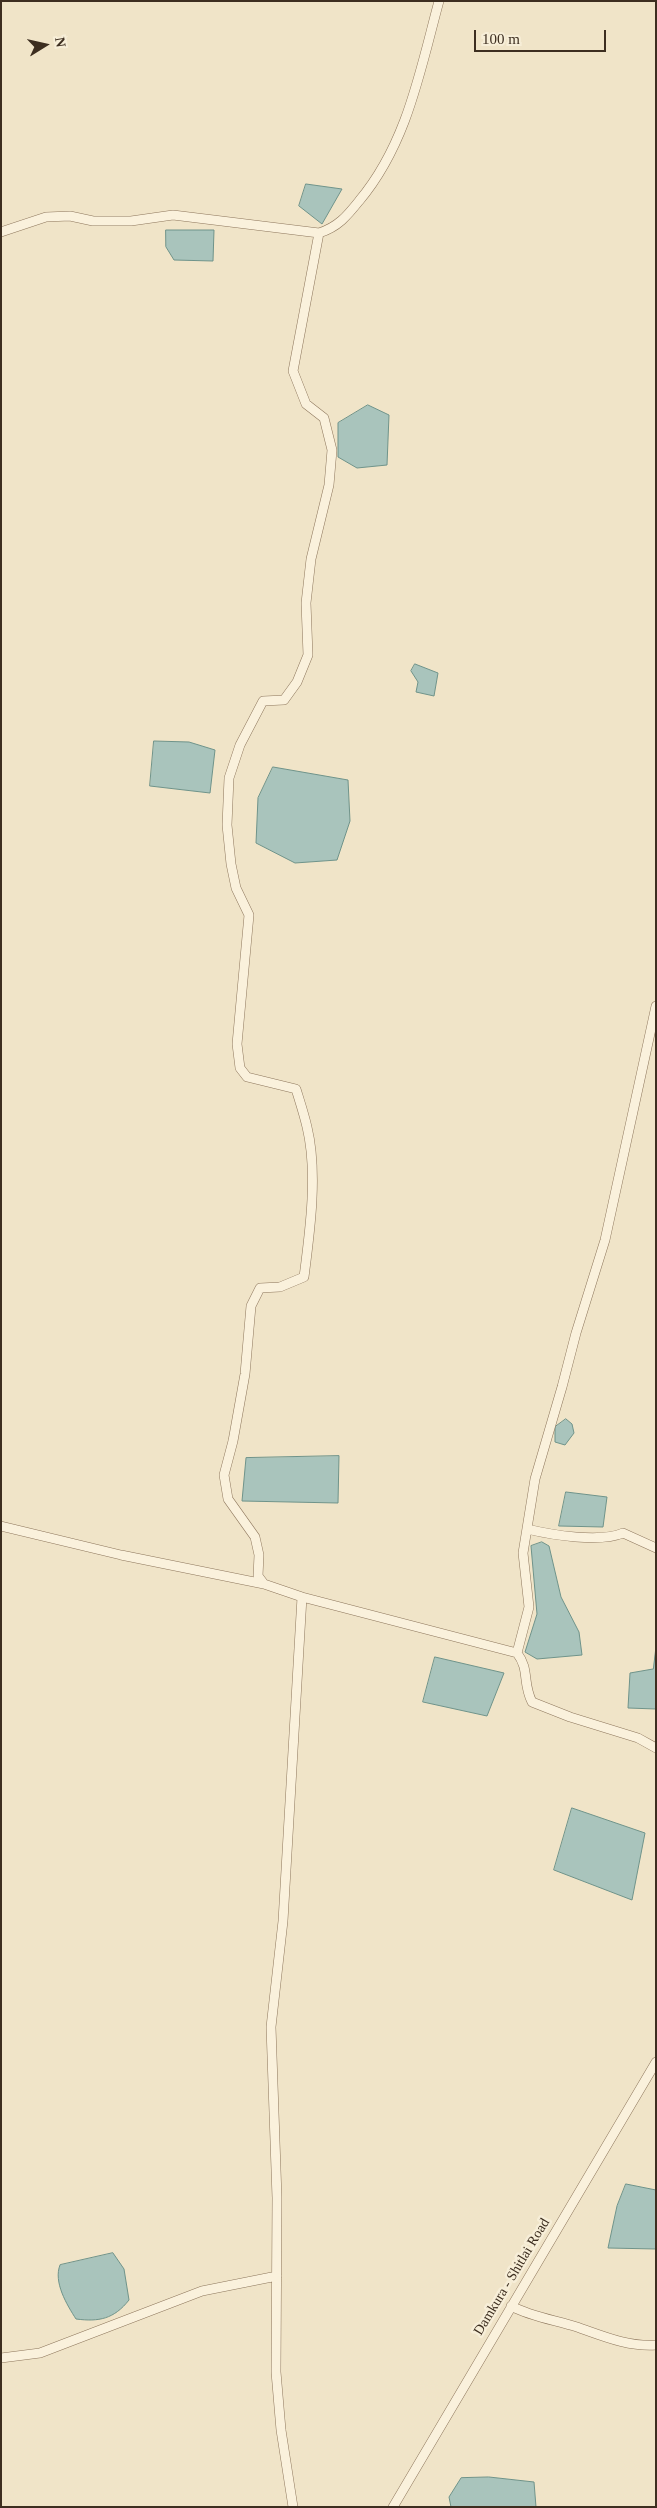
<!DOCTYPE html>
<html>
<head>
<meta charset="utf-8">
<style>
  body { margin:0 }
  #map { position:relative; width:657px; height:2508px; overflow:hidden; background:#f0e4c8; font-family:"Times New Roman",serif }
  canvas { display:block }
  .frame { position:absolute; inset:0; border:2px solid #3d2e20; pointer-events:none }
  .north { position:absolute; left:20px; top:20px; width:50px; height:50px; -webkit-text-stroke:4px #f7eed8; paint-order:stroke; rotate:80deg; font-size:14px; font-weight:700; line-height:20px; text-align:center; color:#3d2e20 }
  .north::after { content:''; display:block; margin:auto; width:18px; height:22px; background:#3d2e20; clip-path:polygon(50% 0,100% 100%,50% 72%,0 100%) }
  .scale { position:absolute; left:474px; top:30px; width:132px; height:22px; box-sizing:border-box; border:2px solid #3d2e20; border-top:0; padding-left:6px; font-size:15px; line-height:18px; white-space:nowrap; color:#3d2e20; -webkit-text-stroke:4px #f7eed8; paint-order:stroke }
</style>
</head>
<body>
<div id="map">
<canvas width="657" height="2508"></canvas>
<div class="frame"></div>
<div class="north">N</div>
<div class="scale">100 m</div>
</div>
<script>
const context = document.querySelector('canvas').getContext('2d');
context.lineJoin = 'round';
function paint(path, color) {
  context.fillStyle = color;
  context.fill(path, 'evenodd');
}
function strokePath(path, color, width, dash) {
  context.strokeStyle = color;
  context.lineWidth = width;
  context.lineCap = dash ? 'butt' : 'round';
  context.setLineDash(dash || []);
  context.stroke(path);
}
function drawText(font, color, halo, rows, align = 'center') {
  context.font = font + ' "Times New Roman",serif';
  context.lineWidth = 5;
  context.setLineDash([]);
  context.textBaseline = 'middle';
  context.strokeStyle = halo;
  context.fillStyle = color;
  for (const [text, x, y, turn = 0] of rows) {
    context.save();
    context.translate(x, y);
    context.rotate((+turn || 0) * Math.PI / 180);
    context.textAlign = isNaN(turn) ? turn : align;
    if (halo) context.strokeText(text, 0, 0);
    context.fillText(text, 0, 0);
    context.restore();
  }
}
const water = new Path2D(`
  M306,184L342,189L322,224L299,206Z
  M166,230H214L213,261L174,260L166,247Z
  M368,405L389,415L387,465L357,468L338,457V423Z
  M415,664L438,673L434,696L416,692L418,682L411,671Z
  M154,741L189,742L215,750L210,793L150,786Z
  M273,767L348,780L350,821L337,860L295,863L256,843L258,798Z
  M566,1419L572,1424L574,1433L565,1445L555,1442V1427Z
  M339,1456L338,1503L242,1501L246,1458Z
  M566,1492L607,1497L603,1527L559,1526Z
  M542,1542L549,1546L561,1597L579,1632L582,1655L537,1659L525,1652L537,1614L531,1546Z
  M656,1647V1709L628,1708L630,1673L653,1669Z
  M435,1657L504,1673L487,1716L423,1702Z
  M572,1808L645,1833L632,1900L554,1870Z
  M626,2184L656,2190V2249L608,2248L617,2206Z
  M113,2253L124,2269L129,2300C114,2319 99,2322 76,2319C67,2305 53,2282 60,2265Z
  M489,2477L534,2482L536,2507H451L449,2497L461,2478Z`);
paint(water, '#a9c4bc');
strokePath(water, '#6f938a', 1);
const minor = new Path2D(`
  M1,232L46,217L70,216L93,221H131L173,215L319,233C338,227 347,216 359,201C407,144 420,71 439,1
  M319,233L293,371L306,404L324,418L332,450L329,485L311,559L306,603L308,655L297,682L284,700L263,701L240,745L229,778L227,825L231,864L236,888L249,915L237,1044L240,1068L247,1077L296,1089C300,1102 304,1114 307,1127C318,1172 310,1231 304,1277L280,1287L260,1288L251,1306L245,1374L233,1441L224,1475L228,1499L255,1537L259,1555L258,1576L264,1584L302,1597L517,1653C530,1670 522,1682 532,1702L570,1717L638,1738L656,1748
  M1,1526L121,1555L264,1584
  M527,1529C552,1535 600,1543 623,1533L656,1548
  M517,1653L529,1607L523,1553L535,1479L562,1387L576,1333L605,1240L656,1006
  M511,2306C532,2317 555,2320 577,2327C603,2336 628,2347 656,2345
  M1,2358L40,2353L202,2291L277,2276
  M293,2507L281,2430L276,2372L277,2198L271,2027L283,1921L302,1597
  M393,2507L656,2062`);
strokePath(minor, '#8d765c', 10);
strokePath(minor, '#faf1dc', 9);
drawText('14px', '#3d2e20', '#f7eed8', [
  ["Damkura - Shitlai Road",512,2277,-59]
]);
</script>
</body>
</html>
